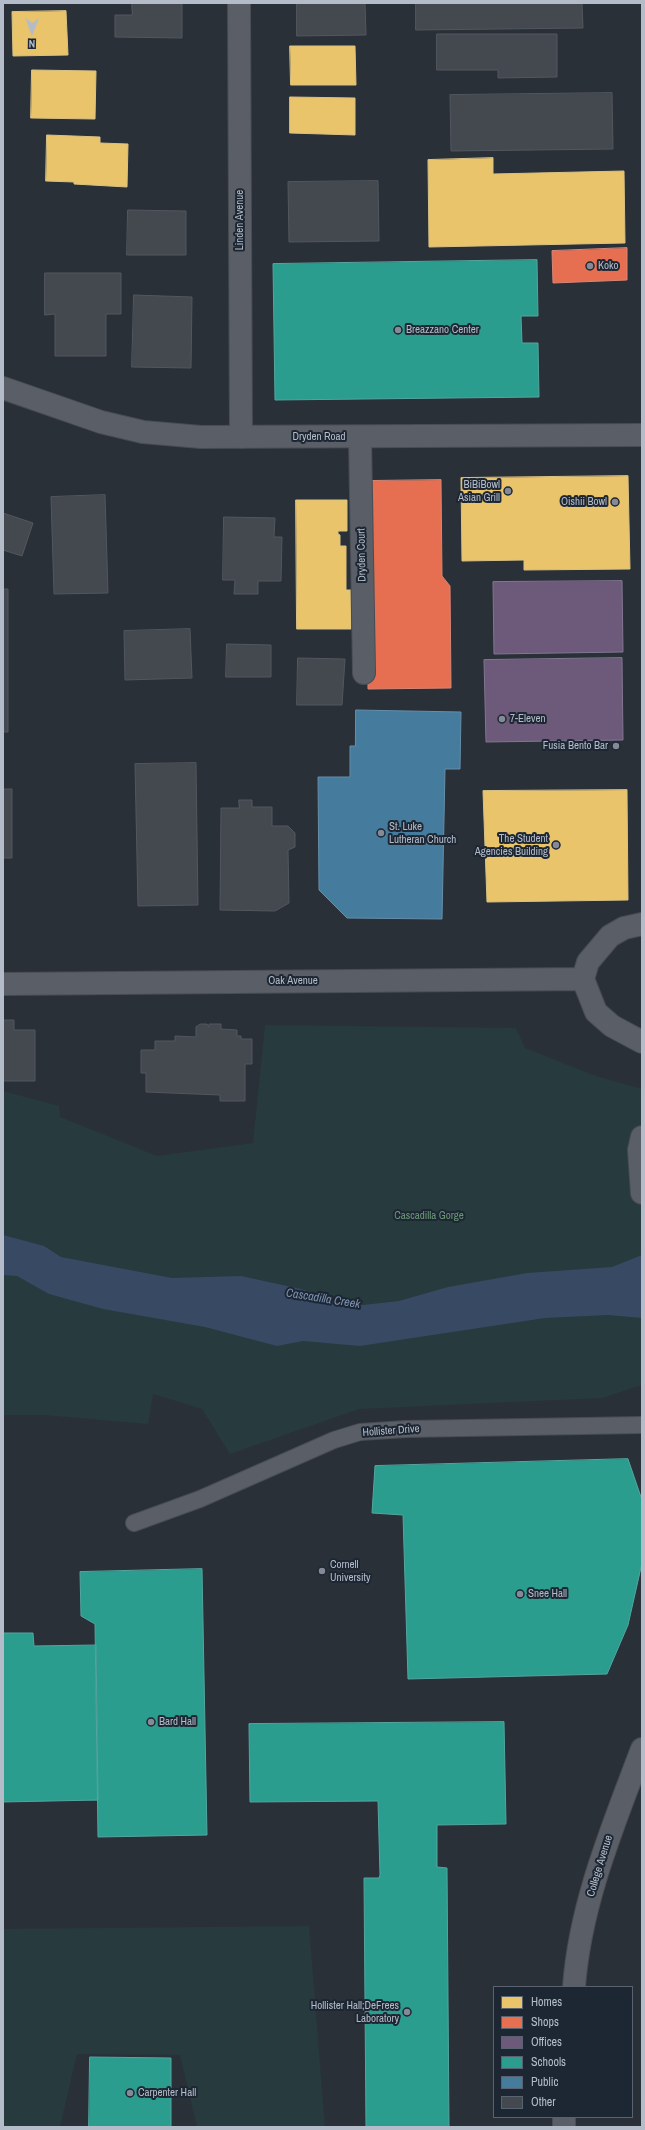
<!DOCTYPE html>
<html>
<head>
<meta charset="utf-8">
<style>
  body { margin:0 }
  #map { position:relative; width:645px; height:2130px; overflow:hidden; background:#2a3038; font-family:"Archivo Narrow",sans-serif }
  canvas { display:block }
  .frame { position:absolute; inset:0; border:4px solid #b4bcc9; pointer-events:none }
  .legend { position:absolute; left:493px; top:1986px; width:140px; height:132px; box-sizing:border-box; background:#1d2633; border:1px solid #59626f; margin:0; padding:5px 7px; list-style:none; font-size:12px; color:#b4bcc9 }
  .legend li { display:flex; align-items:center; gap:8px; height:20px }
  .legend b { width:20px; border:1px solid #59626f }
  .north { position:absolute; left:12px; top:12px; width:40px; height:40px; -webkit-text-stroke:3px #1d2633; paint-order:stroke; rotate:181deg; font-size:11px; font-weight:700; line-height:16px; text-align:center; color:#b4bcc9 }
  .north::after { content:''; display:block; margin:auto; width:14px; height:18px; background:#b4bcc9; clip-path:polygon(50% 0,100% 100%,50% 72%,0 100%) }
</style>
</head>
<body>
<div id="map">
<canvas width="645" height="2130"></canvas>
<div class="frame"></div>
<ul class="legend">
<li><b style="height:11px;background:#e9c46a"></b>Homes</li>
<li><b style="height:11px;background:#e76f51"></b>Shops</li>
<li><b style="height:11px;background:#6d597a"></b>Offices</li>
<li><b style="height:11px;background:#2a9d8f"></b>Schools</li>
<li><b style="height:11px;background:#457b9d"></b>Public</li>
<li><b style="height:11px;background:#444950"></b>Other</li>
</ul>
<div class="north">N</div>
</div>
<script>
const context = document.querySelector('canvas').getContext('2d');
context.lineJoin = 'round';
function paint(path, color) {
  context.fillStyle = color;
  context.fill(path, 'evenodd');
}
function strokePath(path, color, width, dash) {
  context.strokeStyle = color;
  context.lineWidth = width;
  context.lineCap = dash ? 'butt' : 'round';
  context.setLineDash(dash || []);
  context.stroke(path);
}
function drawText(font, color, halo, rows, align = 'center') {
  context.font = font + ' "Archivo Narrow",sans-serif';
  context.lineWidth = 4;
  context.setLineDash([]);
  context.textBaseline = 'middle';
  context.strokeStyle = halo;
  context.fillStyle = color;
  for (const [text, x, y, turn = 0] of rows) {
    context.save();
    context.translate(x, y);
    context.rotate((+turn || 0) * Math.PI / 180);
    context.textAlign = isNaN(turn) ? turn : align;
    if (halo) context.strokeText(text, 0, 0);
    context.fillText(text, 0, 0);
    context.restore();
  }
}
paint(new Path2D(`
  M265,1025L516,1028L525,1048L596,1076L642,1089V1385L602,1398L359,1409L230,1454L202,1409L153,1394L148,1424L45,1415H3V1091L59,1106L60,1117L157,1156L253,1143Z
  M309,1926L325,2127H197L180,2055L77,2054L60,2127H3V1929Z`), '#273a3e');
paint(new Path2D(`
  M3,1235L44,1246L61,1257L172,1278L241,1276L301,1289L354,1306L399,1301L448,1287L527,1273L612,1267L642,1255V1318L608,1315L545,1318L360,1346L303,1341L277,1346L205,1327L103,1309L49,1294L17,1276L3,1275Z`), '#384963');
const homes = new Path2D(`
  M66,11L68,55L13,56L12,12Z
  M290,46H355L356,85H291Z
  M32,70L96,71L95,119L31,118Z
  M290,97L355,98V135L290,133Z
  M47,135L100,137V143L128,144L127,187L74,184V182L46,181Z
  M493,158V174L624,171L625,243L429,247L428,160Z
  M628,476L630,569L524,570V560L462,561L461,478Z
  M296,500H347V531H338V534L340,535V546H346V590H351V629H297Z
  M627,790L628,900L487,902L483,791Z`);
paint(homes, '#e9c46a');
strokePath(homes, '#d9c286', 1);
const shops = new Path2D(`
  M627,248V280L553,283L552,251Z
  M441,480L442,576L450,586L451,688L368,689L366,481Z`);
paint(shops, '#e76f51');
strokePath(shops, '#d88675', 1);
const offices = new Path2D(`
  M622,581L623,652L494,654L493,582Z
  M622,658L623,740L486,742L484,660Z`);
paint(offices, '#6d597a');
strokePath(offices, '#827792', 1);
const schools = new Path2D(`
  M537,260L538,316H521L522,343H538L539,397L275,400L273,264Z
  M628,1459L642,1500V1563L628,1625L607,1674L408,1679L403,1515L372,1513L375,1466Z
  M202,1569L207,1835L98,1837L95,1624L81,1616L80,1572Z
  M3,1633H33L34,1646L96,1645L98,1800L3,1802Z
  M504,1722L506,1824L437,1825V1867L447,1868L449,2127H366L364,1878H379L380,1875L378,1801L250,1802L249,1724Z
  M90,2057L171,2058V2127H89Z`);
paint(schools, '#2a9d8f');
strokePath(schools, '#53a6a0', 1);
const public = new Path2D(`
  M356,710L461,712L460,769H445L442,919L347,918L319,890L318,777H350V746H355Z`);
paint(public, '#457b9d');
strokePath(public, '#668eaa', 1);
const building = new Path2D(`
  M132,3H182V38L115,37V15H132Z
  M297,3H365L366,35L297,36Z
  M416,3H582L583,28L416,30Z
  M437,34H557V77L498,78V70H437Z
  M612,93L613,149L451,151L450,95Z
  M378,181L379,241L289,242L288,182Z
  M128,210L186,211V255H127Z
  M45,273H121V314H106V356H55V314L45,315Z
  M134,295L192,297L191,368L132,367Z
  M105,495L108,593L54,594L51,497Z
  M3,513L33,523L22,556L3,550Z
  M224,517L275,518L274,537H282L281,581H258V594H234L235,580H223Z
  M3,589H8V732H3Z
  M190,629L192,678L125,680L124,631Z
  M227,644L271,645V677H226Z
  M298,658L345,659L342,705H297Z
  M196,763L198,905L138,906L135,764Z
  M3,789H12V858H3Z
  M239,800H252V807H272V826H288L295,833V847L288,850L289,903L275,911L220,910L221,808H239Z
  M3,1020H14V1030H35V1081H3Z
  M201,1024H207L209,1027V1024H221V1029L237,1030V1036H241V1039H252V1064H245V1101H220V1095L146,1092V1073H141V1050H155V1041H175V1036L196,1037V1027Z`);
paint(building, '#444950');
strokePath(building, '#52575f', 1);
const service = new Path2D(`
  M134,1523L200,1499L334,1440L360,1432L406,1429L642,1425`);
const minor = new Path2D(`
  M239,3L241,437
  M360,437L364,673
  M642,924L624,928L610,936L588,962L583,979L596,1012L612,1026L642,1042
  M3,984L583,979`);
const tertiary = new Path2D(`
  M3,388L101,422L143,432L201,437L642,435
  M642,1137L639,1150L642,1193
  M574,1987C580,1904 613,1826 642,1749
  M564,2127V2117`);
strokePath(service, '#484c53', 18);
strokePath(minor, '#484c53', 24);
strokePath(tertiary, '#484c53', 24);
strokePath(service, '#5a5e66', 16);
strokePath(minor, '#5a5e66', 22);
strokePath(tertiary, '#5a5e66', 22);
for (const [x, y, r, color] of [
  [590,266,4,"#848b96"],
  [398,330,4,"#848b96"],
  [508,491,4,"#848b96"],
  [615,502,4,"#848b96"],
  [502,719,4,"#848b96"],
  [616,746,4,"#848b96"],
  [381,833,4,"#848b96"],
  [556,845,4,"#848b96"],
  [322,1571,4,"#848b96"],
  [520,1594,4,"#848b96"],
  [151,1722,4,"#848b96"],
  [407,2012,4,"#848b96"],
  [130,2093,4,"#848b96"]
]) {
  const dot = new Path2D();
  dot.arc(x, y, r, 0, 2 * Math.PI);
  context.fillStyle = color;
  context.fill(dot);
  strokePath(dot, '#1d2633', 1.5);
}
drawText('11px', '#b4bcc9', '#1d2633', [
  ["Linden Avenue",240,220,-90],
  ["Dryden Road",319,437],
  ["Dryden Court",362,555,-91],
  ["Oak Avenue",293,981],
  ["Hollister Drive",391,1431,-4],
  ["College Avenue",600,1866,-73]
]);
drawText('11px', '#b4bcc9', '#1d2633', [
  ["Koko",598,266],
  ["Breazzano Center",406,330],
  ["BiBiBowl",500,485,"right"],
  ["Asian Grill",500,498,"right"],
  ["Oishii Bowl",607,502,"right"],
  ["7-Eleven",510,719],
  ["Fusia Bento Bar",608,746,"right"],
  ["St. Luke",389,827],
  ["Lutheran Church",389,840],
  ["The Student",548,839,"right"],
  ["Agencies Building",548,852,"right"],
  ["Cornell",330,1565],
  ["University",330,1578],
  ["Snee Hall",528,1594],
  ["Bard Hall",159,1722],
  ["Hollister Hall;DeFrees",399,2006,"right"],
  ["Laboratory",399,2019,"right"],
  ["Carpenter Hall",138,2093]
], 'left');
drawText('11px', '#6b9a76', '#1d2633', [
  ["Cascadilla Gorge",429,1216]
]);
drawText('italic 12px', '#7c92b1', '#1d2633', [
  ["Cascadilla Creek",323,1299,9]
]);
</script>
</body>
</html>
